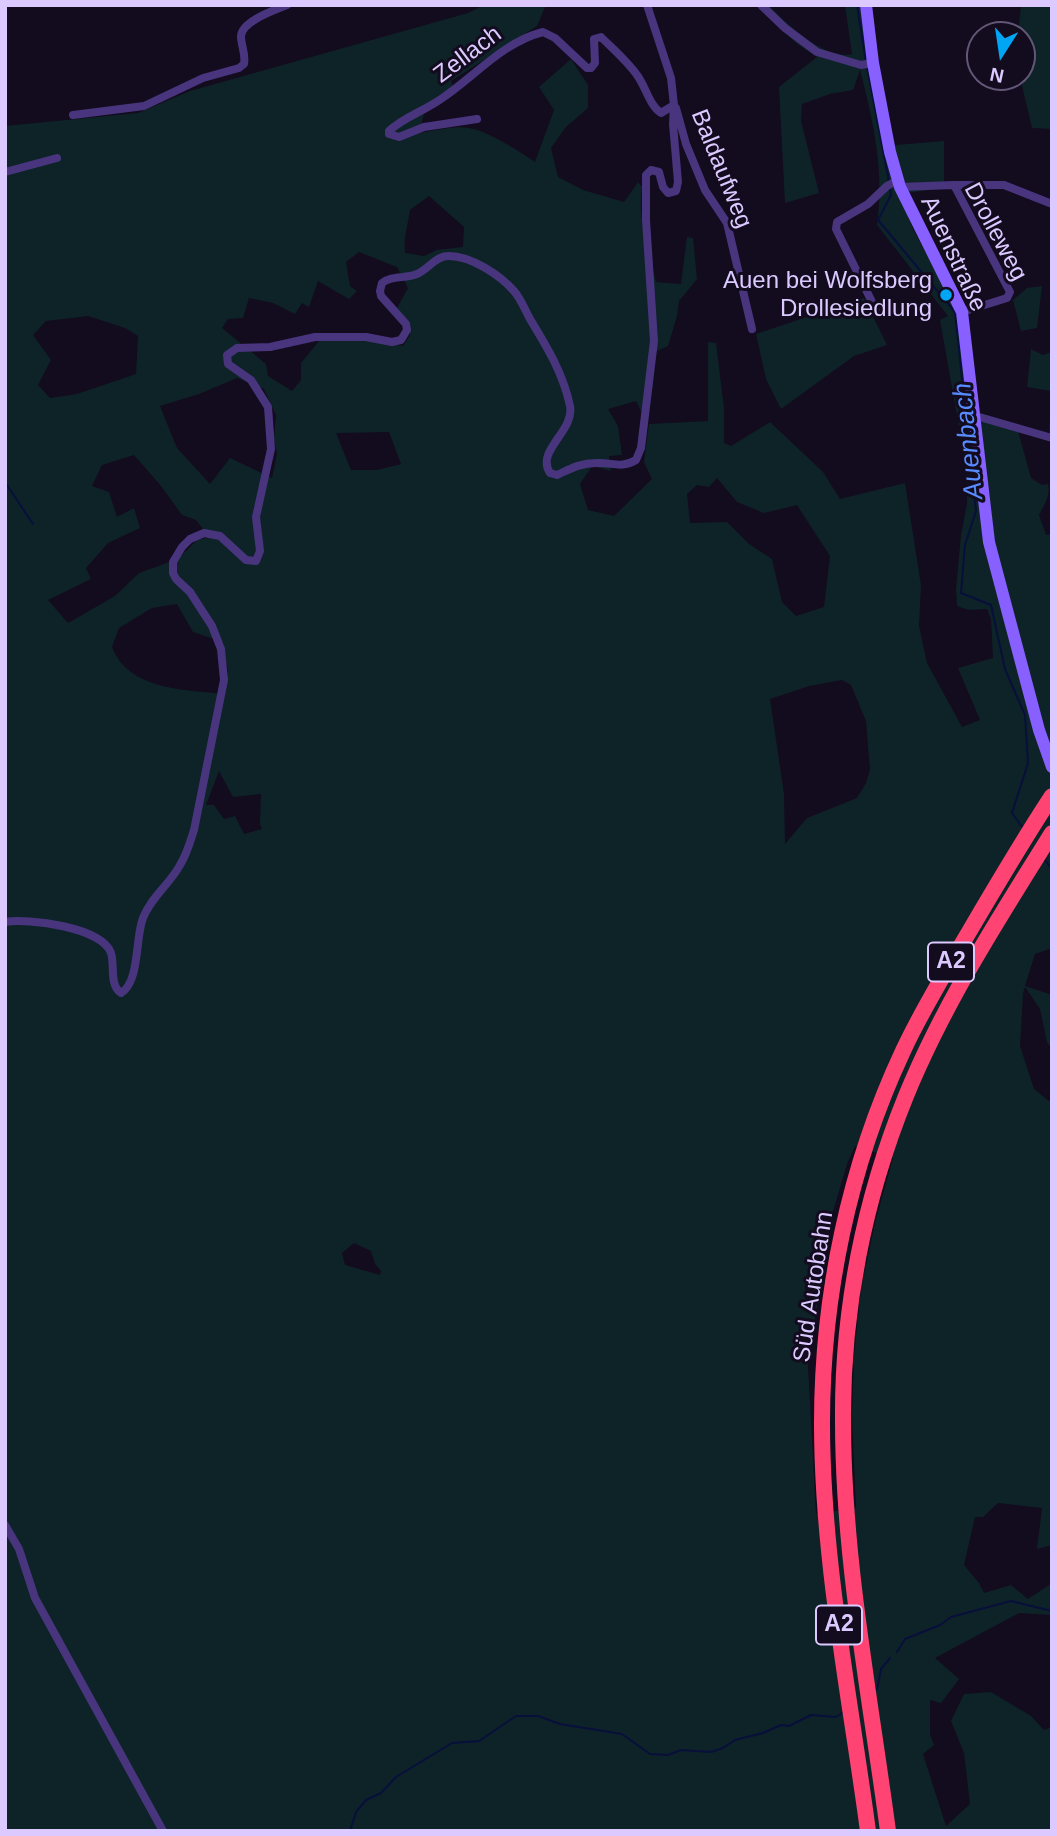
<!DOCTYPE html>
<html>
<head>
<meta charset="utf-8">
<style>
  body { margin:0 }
  #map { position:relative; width:1057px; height:1836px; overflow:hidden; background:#130b1e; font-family:Helvetica,sans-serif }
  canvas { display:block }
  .frame { position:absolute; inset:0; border:7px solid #dbc9ff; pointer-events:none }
  .north { position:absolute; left:966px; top:21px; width:70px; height:70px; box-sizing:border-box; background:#130b1e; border:2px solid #635778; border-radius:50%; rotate:192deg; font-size:19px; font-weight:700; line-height:28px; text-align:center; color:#dbc9ff }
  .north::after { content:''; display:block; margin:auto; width:24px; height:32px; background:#00a5f4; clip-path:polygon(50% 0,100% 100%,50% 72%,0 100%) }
</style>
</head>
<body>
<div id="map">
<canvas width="1057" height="1836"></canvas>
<div class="frame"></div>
<div class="north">N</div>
</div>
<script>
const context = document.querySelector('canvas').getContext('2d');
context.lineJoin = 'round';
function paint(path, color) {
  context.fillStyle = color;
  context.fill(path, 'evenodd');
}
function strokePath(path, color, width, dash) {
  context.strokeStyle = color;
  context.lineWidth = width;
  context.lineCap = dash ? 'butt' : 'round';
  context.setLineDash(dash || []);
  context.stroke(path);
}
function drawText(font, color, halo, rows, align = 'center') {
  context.font = font + ' Helvetica,sans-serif';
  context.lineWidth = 6;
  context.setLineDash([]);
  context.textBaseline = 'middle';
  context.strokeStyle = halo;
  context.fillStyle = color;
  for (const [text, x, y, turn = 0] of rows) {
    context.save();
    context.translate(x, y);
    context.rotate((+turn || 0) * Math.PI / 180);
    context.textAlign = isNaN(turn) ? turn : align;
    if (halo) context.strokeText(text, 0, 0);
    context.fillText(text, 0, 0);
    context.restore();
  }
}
paint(new Path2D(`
  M484,5H546L537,26L451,81L455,94L424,114L419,133C435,131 452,125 469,128C488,131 519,151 535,162L554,110L539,87L571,59L588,85V108L566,127L551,148L558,177L583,190L624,202L638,182L642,187C637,219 649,251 656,282L681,284L687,237L693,238L697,279L679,301L677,316L668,346L655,352L646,421L636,401L608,409L618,426L622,455L609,456L611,471L592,466L580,484L588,510L614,516L652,479L644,462L649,424L708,421V342L716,343L724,408V443L731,446L770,422L823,472L840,499L905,483L921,585L919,626L927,663L962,727L980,720L958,668L993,658L991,619L987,609L969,610L957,606L956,590L961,535L967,504V472L940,320L948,316L877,225C885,174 873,119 860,70L853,90L830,94L802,104L801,121L819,193L785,203L779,87L817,57L796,43L756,5H769C785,23 826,61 852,54L845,5H860L865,47L884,146L944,141V188L899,194L913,229L958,312L972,421L988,422L1018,431L1031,478L1042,485L1048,484C1051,495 1044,505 1039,515L1046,535L1052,534V948L1035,954L1025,986L1052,995V1049L1047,1042L1040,1009L1025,987L1023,993L1020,1046L1034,1089L1049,1101L1052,1099V1545L1037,1549L1042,1508L998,1503L983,1517H975L964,1565L979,1583L984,1593L1011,1585L1028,1599L1052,1583V1615L1019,1613L935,1658L959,1679L941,1703L930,1700V1734L934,1745L923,1754L946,1826L970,1804L964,1753L951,1721L964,1694L991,1692L1031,1716L1044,1730L1052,1727V1831H5V126L138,113L190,91L468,13ZM429,196L464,227L463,247L437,250L424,256L405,253C403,238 408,225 410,210ZM359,252L397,267L408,288L397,308L407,322L410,335L403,346L363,340L319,341L301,363V380L292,391L268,376L266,364L222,328L228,319L243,318L249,298L273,303L295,314L302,303L309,307L318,281L349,299L357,291L350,286L346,262ZM88,316L125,328L138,336L136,374L77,394L50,398L38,385L51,360L33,335L46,321ZM237,378L264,389L276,415L274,439L277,454L272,478L230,458L210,484L177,448L160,406L199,394ZM389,432L401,464L377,470H351L336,433ZM134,455L161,486L182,515L196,520L210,538L198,539L178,559L139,573L115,596L68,623L48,600L91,579L86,568L108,543L140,528L134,508L117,517L109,492L92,486L102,465ZM717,478L737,502L764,513L797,505L830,556L824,607L796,616L782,602L772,559L749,544L727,522L690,523L687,494L697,485L709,487ZM177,604L193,632L223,642L228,671L224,694C186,690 128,690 112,647L119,628L152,608ZM842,680L851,685L866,721L870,770L866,783L857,798L807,818L785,844L784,794L770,699L809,686ZM219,771L233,797L261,794L260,824L262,829L244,834L235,816L224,819L214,805H206ZM855,1146L893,1158L875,1223L861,1289L854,1356L852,1417L856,1508L816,1514L808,1366L829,1225L847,1164ZM354,1243L371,1251L375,1264L381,1271L380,1275L345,1265L342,1253Z
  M1021,5H1052V129L1032,128L1020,77L1022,35H1018Z
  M1042,286L1037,328L1021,331L1013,300L1027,288Z
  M864,298L887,345L854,356L781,409L766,379L756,334Z
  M1031,349L1043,355L1052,352V439L1049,438L1051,391L1027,387Z`), '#0e2328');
strokePath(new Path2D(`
  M857,5L866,62
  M867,67L889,182
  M890,187L891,195L878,220L955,312L976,511L965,545L961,593L991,605L1005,669L1025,715L1028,763L1012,813L1023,828
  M5,482L33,524
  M1044,859L1052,869
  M897,1652L905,1639L940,1625L951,1617L1011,1601L1052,1611
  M874,1691L877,1689L881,1669L890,1658
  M350,1831L356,1812L366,1800L381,1793L396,1777L452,1743L479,1741L516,1716H538L560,1724L622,1734L650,1754L668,1755L681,1750L711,1752L723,1748L735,1740L763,1733L781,1725L789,1726L811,1715L836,1717L843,1712`), '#080f3b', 2);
strokePath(new Path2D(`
  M761,5L785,28L817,52L861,65L873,63
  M676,108L686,144L705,190L727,223L752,329
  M73,115L144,106L203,78L239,68L244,64C246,54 241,46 241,36C242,21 275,10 287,5
  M477,119L424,127L399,137L389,134V131C404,117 424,111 441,99C474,77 503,42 543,32L555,38L587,68H591L595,63L594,39L601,37C613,49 627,61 637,75C646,87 649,105 661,113L674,105
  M5,172L57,158
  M954,185H1004L1052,204
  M900,187L954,185L1010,292L1007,298L962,312
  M877,312L836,229L837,222L868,204L887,186L898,180
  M976,416L1052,438
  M5,922C28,918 102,927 111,953C115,965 109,985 121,993C140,982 135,938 143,918C151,897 170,884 180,865C187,854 190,842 194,830L224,680L221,649L212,626L190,592L176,579L173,573V562L182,547L190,539L204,533L220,536L246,560L256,561L260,551L256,517L271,449L268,407L251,380L228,364L227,355L237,348L270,347L315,337H366L392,342L401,340L407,330L406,324L381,296L380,291L382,283C392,275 405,279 417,274C429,269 435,256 449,256C471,256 500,275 514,291C521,299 525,310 530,319C547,347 563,373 570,406C575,431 535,451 550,473L557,475C570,469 580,463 596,463C612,462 621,469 636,460L641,448L654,341L646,220V175L651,170L659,172L663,187L668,193L676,191L678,182L673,124L674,105L671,78L647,5
  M5,1525L19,1549L35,1598L163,1831`), '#48357e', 8);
strokePath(new Path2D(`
  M866,5L873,63L890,152L900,187L962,312L989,542L1039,730L1052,767`), '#8760ff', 12);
strokePath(new Path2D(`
  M868,1831C850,1696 822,1560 822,1423C822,1296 849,1166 903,1051C922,1010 946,971 969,932C996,886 1023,840 1052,796
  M888,1831C870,1695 843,1559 843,1421C842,1311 864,1199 906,1096C944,1003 999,918 1052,833`), '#ff4473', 16);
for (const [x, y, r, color] of [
  [946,295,7,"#00a5f4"]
]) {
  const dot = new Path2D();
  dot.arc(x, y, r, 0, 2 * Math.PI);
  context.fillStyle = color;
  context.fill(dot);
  strokePath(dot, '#130b1e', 2.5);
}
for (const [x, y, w] of [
  [951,962,46],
  [839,1625,46]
]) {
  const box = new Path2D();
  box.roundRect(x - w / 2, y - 19.5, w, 39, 5);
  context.fillStyle = '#130b1e';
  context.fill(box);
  strokePath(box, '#dbc9ff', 2);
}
drawText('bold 23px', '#dbc9ff', null, [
  ["A2",951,962],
  ["A2",839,1625]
]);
drawText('24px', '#dbc9ff', '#130b1e', [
  ["Zellach",468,55,-37],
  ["Baldaufweg",721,169,68],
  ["Drolleweg",995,232,62],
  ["Auenstraße",953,254,65],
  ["Süd Autobahn",814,1287,-81]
]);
drawText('24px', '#dbc9ff', '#130b1e', [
  ["Auen bei Wolfsberg",932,281],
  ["Drollesiedlung",932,309]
], 'right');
drawText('italic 26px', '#578bff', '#130b1e', [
  ["Auenbach",969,441,-96]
]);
</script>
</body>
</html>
